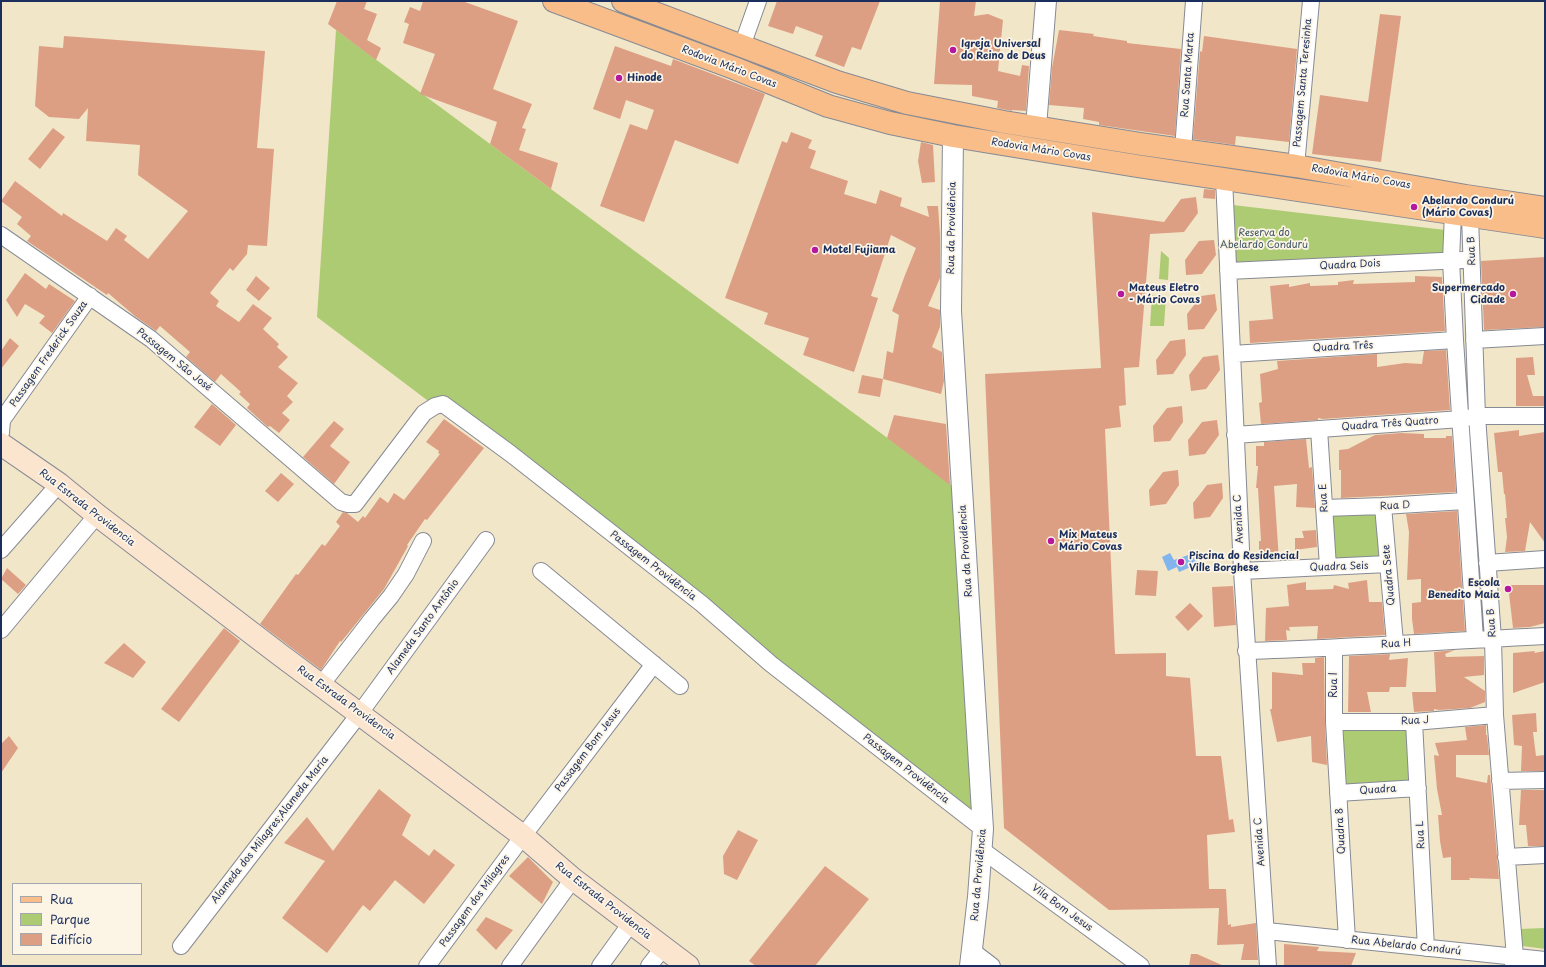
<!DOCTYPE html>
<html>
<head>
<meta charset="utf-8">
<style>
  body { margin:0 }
  #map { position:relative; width:1546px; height:967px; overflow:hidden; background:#f2e6c9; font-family:"Playpen Sans",sans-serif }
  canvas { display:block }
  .frame { position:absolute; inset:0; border:2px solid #1b2f5e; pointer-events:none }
  .legend { position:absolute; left:12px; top:883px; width:130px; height:72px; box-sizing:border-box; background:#fcf5e5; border:1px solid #a2a6af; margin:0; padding:5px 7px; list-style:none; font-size:12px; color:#1b2f5e }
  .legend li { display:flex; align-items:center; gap:8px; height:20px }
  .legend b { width:20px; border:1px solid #a2a6af }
</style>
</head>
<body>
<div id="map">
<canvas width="1546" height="967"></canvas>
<div class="frame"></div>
<ul class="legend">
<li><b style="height:5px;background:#f8bd88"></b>Rua</li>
<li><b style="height:11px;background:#accb73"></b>Parque</li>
<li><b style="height:11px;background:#dd9f84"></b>Edifício</li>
</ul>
</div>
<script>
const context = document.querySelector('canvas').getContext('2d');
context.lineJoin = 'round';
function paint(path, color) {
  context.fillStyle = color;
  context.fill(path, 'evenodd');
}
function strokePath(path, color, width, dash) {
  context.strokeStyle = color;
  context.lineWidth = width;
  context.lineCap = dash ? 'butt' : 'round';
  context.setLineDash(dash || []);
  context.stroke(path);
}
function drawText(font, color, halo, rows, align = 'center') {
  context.font = font + ' "Playpen Sans",sans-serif';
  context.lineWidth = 3.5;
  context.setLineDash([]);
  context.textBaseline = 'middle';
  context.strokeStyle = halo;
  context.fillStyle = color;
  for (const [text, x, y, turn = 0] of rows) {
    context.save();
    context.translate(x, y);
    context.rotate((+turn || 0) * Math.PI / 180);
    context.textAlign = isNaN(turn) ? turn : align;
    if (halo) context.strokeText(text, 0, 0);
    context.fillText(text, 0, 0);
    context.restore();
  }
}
paint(new Path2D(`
  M336,30L955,488L974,813L317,317Z
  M1233,205L1454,231L1455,259L1236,270Z
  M1161,251L1169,258L1168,280L1159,279Z
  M1152,295L1166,296L1164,326H1150Z
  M1389,503L1393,563L1331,567L1327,507Z
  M1410,727L1414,787L1346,790L1343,729Z
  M1545,928V949L1523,946L1519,929Z`), '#accb73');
paint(new Path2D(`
  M1170,553L1174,560L1194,553L1198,564L1179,572L1177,567L1168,571L1162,557Z`), '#82b4ee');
paint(new Path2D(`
  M337,1H367L364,9L377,14L367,40L381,48L376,60L328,24Z
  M423,1H462L518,21L493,89L532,104L522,128L526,129L519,150L558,163L551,189L490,144L497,122L420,94L435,54L403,43L409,24L404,22L410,7L420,11Z
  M777,1H880L861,50L852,47L844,67L815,56L823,36L796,26L793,34L768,26Z
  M940,1H976L974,16L988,14L1003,20L998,71L1020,76L1022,65L1029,66L1026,111L1012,110V111L997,108L998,101L972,96V85L934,84Z
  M1380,14L1401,16L1381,162L1312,154L1320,95L1368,102Z
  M1059,30L1094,34L1093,36L1127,41V43L1181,49L1175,136L1099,125V122L1083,119L1084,108L1049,105L1052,68Z
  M64,36L265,51L257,148L274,149L267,246L248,245L247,254L233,271L230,268L210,293L219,301L216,306L239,322L253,304L272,318L263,329L279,344L277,347L288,357L278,367L298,383L287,396L293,402L282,413L290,420L279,433L270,426L268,427L247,408L250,404L239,394L241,392L221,374L215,382L186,357L190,352L160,326L156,331L136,317L108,293L107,295L27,241L31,236L17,224L22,217L1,201L15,181L62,216L63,213L107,241L116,228L127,236L124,240L148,259L188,211L138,175L140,145L86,141L88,108L79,119L49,117L35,106L39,46L63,48Z
  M1204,36L1297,49L1289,142L1236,136L1235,145L1193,139L1200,51L1202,52Z
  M615,46L671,66L673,59L765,94L738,164L675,140L644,222L600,206L630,124L647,130L654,110L626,100L620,119L593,109Z
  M53,128L65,137L40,169L28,159Z
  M791,132L812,140L808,148L816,151L810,168L848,181L844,194L876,204L880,190L902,198L900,206L929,217L927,206H938L940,235V278L928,306L940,310V327L932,347L942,352L944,381L941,394L883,379L887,351L893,353L899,315L892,311L905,275L916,248L891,235L871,296L878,298L854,372L803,355L809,338L764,324L768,313L725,298L782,141L787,143Z
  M921,142L933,145L935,182L922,183L918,161Z
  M1204,189L1215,190V199L1203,198Z
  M1196,197L1198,213L1184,232L1150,234L1139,367L1124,368L1126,405L1119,406L1121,427L1105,429L1115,654L1166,653V676L1190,678L1196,756H1221L1229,820L1233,819L1235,832L1207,835L1209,889H1226L1228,925L1231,924V927L1256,923L1258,960H1241L1244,944L1217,945L1219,908L1109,910L1004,828L985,374L1101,368L1092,212L1164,222L1181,199Z
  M1214,240L1216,255L1202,274L1186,275L1185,260L1199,241Z
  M1545,257V327L1484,330L1481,261Z
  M25,273L46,289L49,284L75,301L52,333L39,323L45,316L25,304L17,317L6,300Z
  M256,276L270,288L259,301L246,290Z
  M1415,276L1442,277L1445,331L1250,343L1249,321L1273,319L1270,286L1289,284V287L1310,283V286L1338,285V282L1354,280L1353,284L1415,282Z
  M1215,294L1217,310L1204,329L1188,330L1187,314L1201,296Z
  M10,338L19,346L1,369V351Z
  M1185,339L1186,355L1173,374L1157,375L1156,360L1170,341Z
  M1446,350L1450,410L1323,419L1318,418V420L1261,424L1259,403L1262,402L1260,374L1278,369L1277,361L1377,354V367L1405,363L1422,364L1424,351Z
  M1218,355L1220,370L1206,389L1191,391L1189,375L1203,357Z
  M1533,357L1535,375H1527L1533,396H1545V406H1516V358Z
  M862,375L883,379L880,397L858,393Z
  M212,404L236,425L220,446L194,427Z
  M1182,406L1183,422L1170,441L1154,442L1153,426L1167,408Z
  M894,415L946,424L950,485L887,438Z
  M444,419L484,448L427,520L425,519L407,545L408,546L384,589L350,631L341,642L340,641L321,670L260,624L296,574L298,575L322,544L325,546L340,526L336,522L343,512L347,513L358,522L363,516L365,518L380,497L388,503L394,493L404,500L440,454L438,453L439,451L426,442Z
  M1217,420L1219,435L1205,454L1189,456L1188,440L1202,422Z
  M334,421L344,429L330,446L350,462L334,484L303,457Z
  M1519,430V436L1545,432V543L1530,522L1525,551L1505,552L1507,537L1505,518H1507L1505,494H1504L1502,472H1498L1494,433Z
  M1401,433L1424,434V438H1446V436H1452L1456,492L1341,498V470H1339V450L1348,449L1375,435Z
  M1306,439L1309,468L1312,467L1315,508L1296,507L1297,484L1274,486L1279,560L1259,559V541H1261L1258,488H1256L1258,466H1256V446H1264V442Z
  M1178,470L1179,485L1166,504L1150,506L1149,490L1163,472Z
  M281,473L294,484L278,502L265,491Z
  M1222,483L1223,498L1210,517L1194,519L1193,503L1207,485Z
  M1457,511L1465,631L1414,634L1412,619V603L1421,602V579L1407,580L1409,532L1406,514Z
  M1316,530L1317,547L1295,550V538H1304L1302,531Z
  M7,568L26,585L18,594L1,579Z
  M1137,570L1158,571L1156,596L1135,595Z
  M1367,580L1369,602H1382L1385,635L1317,639L1318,626L1289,627L1290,631L1286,630L1287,640L1265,641L1266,608L1289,606L1287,585L1306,582V590L1333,589L1334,585L1349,589L1348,583Z
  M1508,585H1545V623L1530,627L1513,628Z
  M1233,586L1236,625L1214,627L1212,587Z
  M1190,603L1203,616L1188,631L1175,617Z
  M224,628L240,641L179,722L161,709Z
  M124,643L146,662L133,678L104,663Z
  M1455,650L1445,654L1446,657L1484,656V675L1464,677L1485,691V702L1470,708L1439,710L1434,709V711L1414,712L1412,692H1436L1434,652Z
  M1535,651L1534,653L1545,651V682L1513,693V653Z
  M1390,654L1389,660L1408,658L1406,687H1390L1389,692H1367L1371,712H1348L1349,656Z
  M1324,657L1325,723L1327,765L1312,762L1311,736L1277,742L1270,709H1272V672L1303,675L1302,663H1315V658Z
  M1536,713L1537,732H1533L1536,756L1545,755V771H1521L1522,746L1514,745L1512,715Z
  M1486,725V735H1487L1489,755H1456V777L1487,783L1488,775H1490L1499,879L1469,878L1470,880H1451V857L1443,858L1440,841L1438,815H1442L1437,789L1434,755L1439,756L1435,743L1467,740L1465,727Z
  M9,736L18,748L1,773V744Z
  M379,789L411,815L402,835L429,856L434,849L455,865L424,904L395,880L370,911L363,905L327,953L282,918L325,861L284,843L307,817L333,851Z
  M1521,790H1545V846H1528L1526,825H1519Z
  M738,830L758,840L737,880L724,874L723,856Z
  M528,857L553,882L542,904L509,876Z
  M825,866L869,899L815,966H756L749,961Z
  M486,917L513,930L496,950L476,930Z
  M1284,944L1319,947L1317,951L1356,953L1351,966H1284Z
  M1191,954H1197L1224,966H1189Z`), '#dd9f84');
const minor = new Path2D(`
  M742,46L758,1
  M1183,150L1194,1
  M1296,166L1311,1
  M1224,178L1242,571L1268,966
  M1453,213L1451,260L1455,340L1475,639
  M1470,216L1477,416L1493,639L1495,715L1515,957L1513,966
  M1,235L151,339L341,502L348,504H355L424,413L435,406L443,404L511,454L702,604L771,664L983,829
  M1228,271L1463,260
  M1474,340L1545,336
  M1232,354L1455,340
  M1319,429L1328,567
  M1,433L2,420L90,296
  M1235,435L1461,419L1477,416H1545
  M1383,506L1395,643
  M1324,508L1383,506L1465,501
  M1,550L59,484
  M1487,563L1545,559
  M541,571L680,686
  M1242,571L1388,564
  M1,630L97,515
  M1334,649V722L1347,940
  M1246,651C1346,648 1445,641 1545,636
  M321,685L372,619L391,596L406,574L423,541
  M1334,722H1414L1495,715
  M1414,722L1426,948
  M1500,781L1545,780
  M1338,793L1418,788
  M982,850L1141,966
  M1506,857L1545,855
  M1267,931L1545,960
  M181,946L360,713L486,540
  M971,950L992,966
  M427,966L523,836L654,664
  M510,966L573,879
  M600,966L631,923
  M649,966L663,948`);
const tertiary = new Path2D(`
  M1036,127L1046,1
  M953,136L951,311L983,829L978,897L970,966`);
const secondary = new Path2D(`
  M1,444L59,484L97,515L279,654L523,836L573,879L688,966`);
const primary = new Path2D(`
  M554,1L734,68L828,106L890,123L953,136L1137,166L1545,227
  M623,1L837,82L907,103L1004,122L1141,144L1296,166L1466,196L1545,208`);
strokePath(minor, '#868a94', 18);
strokePath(tertiary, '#868a94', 22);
strokePath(secondary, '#868a94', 24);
strokePath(primary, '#868a94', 24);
strokePath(minor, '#fff', 16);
strokePath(tertiary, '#fff', 20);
strokePath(secondary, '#fce5cf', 22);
strokePath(primary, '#f8bd88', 22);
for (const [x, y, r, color] of [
  [953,50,4,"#b5179e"],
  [619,78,4,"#b5179e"],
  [1414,207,4,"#b5179e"],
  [815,250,4,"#b5179e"],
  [1121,294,4,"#b5179e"],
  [1513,294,4,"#b5179e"],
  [1051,541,4,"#b5179e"],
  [1181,562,4,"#b5179e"],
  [1508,589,4,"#b5179e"]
]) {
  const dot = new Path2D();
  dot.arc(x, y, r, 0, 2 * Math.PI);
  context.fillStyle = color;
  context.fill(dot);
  strokePath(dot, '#fcf5e5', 1.5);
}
drawText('bold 10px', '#1b2f5e', '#fcf5e5', [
  ["Igreja Universal",961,44],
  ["do Reino de Deus",961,56],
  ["Hinode",627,78],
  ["Abelardo Condurú",1422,201],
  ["(Mário Covas)",1422,213],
  ["Motel Fujiama",823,250],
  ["Mateus Eletro",1129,288],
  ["- Mário Covas",1129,300],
  ["Supermercado",1505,288,"right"],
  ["Cidade",1505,300,"right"],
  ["Mix Mateus",1059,535],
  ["Mário Covas",1059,547],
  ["Piscina do Residencial",1189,556],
  ["Ville Borghese",1189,568],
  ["Escola",1500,583,"right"],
  ["Benedito Maia",1500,595,"right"]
], 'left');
drawText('10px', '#1b2f5e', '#fcf5e5', [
  ["Rodovia Mário Covas",729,67,21],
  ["Rua Santa Marta",1188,75,-86],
  ["Passagem Santa Teresinha",1303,83,-85],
  ["Rodovia Mário Covas",1041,150,9],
  ["Rodovia Mário Covas",1361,177,10],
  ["Rua da Providência",952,228,-89],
  ["Rua B",1472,251,-92],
  ["Quadra Dois",1350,265,-3],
  ["Quadra Três",1343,347,-3],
  ["Passagem Frederick Souza",49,354,-55],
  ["Passagem São José",174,360,39],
  ["Quadra Três Quatro",1390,424,-4],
  ["Rua E",1324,498,-94],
  ["Rua D",1395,506,-4],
  ["Rua Estrada Providencia",87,508,38],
  ["Avenida C",1239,519,-93],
  ["Rua da Providência",966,551,-94],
  ["Passagem Providência",653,566,38],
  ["Quadra Seis",1339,567,-2],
  ["Quadra Sete",1389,575,-95],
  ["Rua B",1492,623,-94],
  ["Alameda Santo Antônio",423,627,-54],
  ["Rua H",1396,644,-4],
  ["Rua I",1334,685,-90],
  ["Rua Estrada Providencia",346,703,36],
  ["Rua J",1415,721,-3],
  ["Passagem Bom Jesus",588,750,-53],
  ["Passagem Providência",906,769,38],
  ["Quadra",1378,790,-4],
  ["Alameda dos Milagres;Alameda Maria",270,830,-52],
  ["Quadra 8",1341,831,-93],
  ["Rua L",1421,835,-93],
  ["Avenida C",1260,842,-94],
  ["Rua da Providência",979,875,-85],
  ["Passagem dos Milagres",475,901,-54],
  ["Rua Estrada Providencia",603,901,38],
  ["Vila Bom Jesus",1062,908,36],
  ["Rua Abelardo Condurú",1406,946,6]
]);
drawText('10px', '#3f5663', '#fcf5e5', [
  ["Reserva do",1264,233],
  ["Abelardo Condurú",1264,245]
]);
</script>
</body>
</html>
